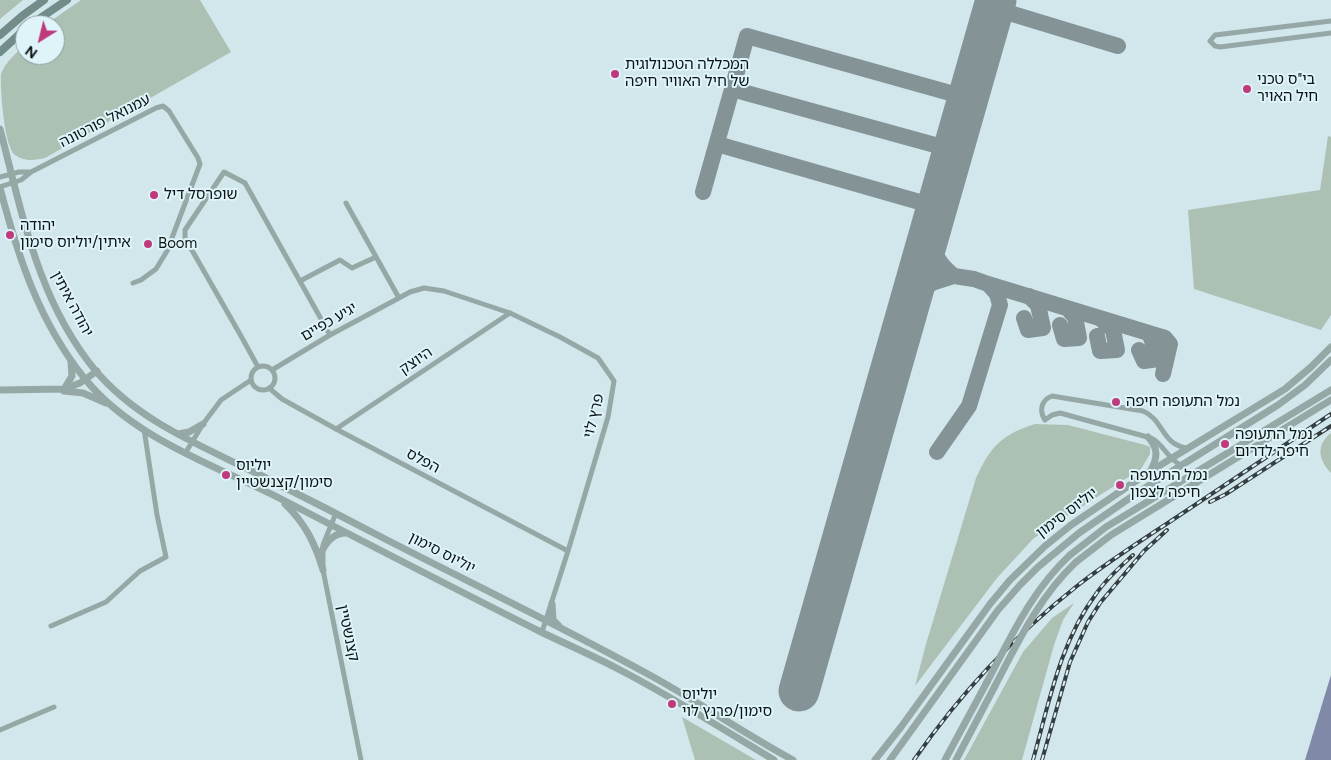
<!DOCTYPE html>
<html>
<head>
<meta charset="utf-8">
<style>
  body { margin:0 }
  #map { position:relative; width:1331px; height:760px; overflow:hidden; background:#d2e7ec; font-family:Figtree,sans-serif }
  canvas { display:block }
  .north { position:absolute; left:15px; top:15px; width:50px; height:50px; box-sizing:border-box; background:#dff4f9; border:1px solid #8b9a9d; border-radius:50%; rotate:216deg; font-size:14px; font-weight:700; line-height:20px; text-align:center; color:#0c1314 }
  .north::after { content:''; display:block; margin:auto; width:18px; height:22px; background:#bf3a7d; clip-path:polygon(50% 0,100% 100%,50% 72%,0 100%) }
</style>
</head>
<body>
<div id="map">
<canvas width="1331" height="760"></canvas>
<div class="north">N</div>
</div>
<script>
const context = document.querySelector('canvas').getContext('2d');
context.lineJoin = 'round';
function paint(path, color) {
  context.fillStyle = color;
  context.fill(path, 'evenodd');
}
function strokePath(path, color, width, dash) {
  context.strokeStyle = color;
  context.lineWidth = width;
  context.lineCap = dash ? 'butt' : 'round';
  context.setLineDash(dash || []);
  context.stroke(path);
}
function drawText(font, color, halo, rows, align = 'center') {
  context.font = font + ' Figtree,"Noto Sans Hebrew",sans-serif';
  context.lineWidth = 4;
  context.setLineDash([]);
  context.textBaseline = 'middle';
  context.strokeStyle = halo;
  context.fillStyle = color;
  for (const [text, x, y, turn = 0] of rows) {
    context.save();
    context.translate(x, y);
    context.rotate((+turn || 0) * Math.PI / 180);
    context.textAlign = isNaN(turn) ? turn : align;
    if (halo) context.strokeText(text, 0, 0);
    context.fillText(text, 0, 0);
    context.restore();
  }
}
paint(new Path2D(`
  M0,0H23L0,19Z
  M81,0H200L231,52L45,158C36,160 24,162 15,155C4,147 0,87 1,74C5,62 17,53 25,44V55H55V25H45Z
  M1328,136L1331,137V315L1321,330L1194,289L1188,210L1320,190Z
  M1035,424L1068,425L1145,445L1150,447V454L1141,469L1053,525L1033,539L997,578L915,686L926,644L976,478C991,446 1001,435 1035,424Z
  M1331,433V473C1318,459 1316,445 1331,433Z
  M1074,603L1063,620L1054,645L1022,760H964L1023,652L1052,618Z
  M682,717L756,760H695Z`), '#acc0b4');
paint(new Path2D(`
  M1331,675V760H1305Z`), '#808aa8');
strokePath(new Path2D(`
  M993,8L1118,46
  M732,89L953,150
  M717,144L937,207
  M703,192L747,36L968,98
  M929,235C933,253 939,264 954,276
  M988,284L1165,338L1170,344L1163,374
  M910,303L920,290L932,283L954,276L974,279L988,284L997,294L1000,305L969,406L937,452
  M1024,318L1028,330L1043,328L1038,305L1029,296
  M1060,325L1064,339L1079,338L1075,317L1067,308
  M1097,336L1100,351L1117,350L1113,330L1100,318
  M1139,350L1144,361L1159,359L1149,333`), '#849396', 16);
strokePath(new Path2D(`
  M799,691L996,0`), '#849396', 41);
strokePath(new Path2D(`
  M1331,21L1215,35L1210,41L1215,46L1220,47L1331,33
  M0,177L19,172H31
  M0,187L21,180L31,172L156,108L163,106L169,111L198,158L200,164L167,251L156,269L141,280L133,283
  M346,203L399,298
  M300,281L340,260L352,268L376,257
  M251 378a12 12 0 1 1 24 0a12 12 0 1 1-24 0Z
  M258,367L241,336L185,238V230L224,172L245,183L330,335
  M272,370L330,335L399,298L410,292L424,288L444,291L510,313L560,337L598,358L614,381L608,417L568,551L542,632
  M269,388L282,399L336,429L568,551
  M336,429L510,313
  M186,452L203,424L221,400L251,380
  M1181,465C1168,460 1164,444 1151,438L1060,413L1052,415L1045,420C1039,411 1041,400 1052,396L1143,411C1164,420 1161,444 1187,448
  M336,513L323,545V570L361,760
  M51,626L106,602L140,571L166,557L157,515L144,429
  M0,730L54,707`), '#96a8a6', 5);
strokePath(new Path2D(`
  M0,129C22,213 38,301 95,370C138,421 198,444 256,473C300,495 345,518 389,541C475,585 562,627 646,673C696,700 743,733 793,760
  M0,188C18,257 39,322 85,379C135,440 218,466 285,501C370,545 455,589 541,632C568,645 596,657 622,671C674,698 724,730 774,760
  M64,389L72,376L71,362
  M0,390L64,389L80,383L97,371
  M64,391L83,393L106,403
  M178,434L189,432L203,424
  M1148,437C1158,448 1158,457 1151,470
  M285,504C305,523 315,543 323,570
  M322,551C327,541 334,533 346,533
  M1070,555L1106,527L1331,390
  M1076,562L1111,535L1331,400
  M552,604L553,620L559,626
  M875,760L901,727L990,604L1010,580L1045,546L1071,525L1149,472L1285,389L1311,367L1331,347
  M890,760L998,610L1020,585L1038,567L1079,533L1137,493L1278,405L1305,385L1331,360
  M945,760L987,682
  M956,760L995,686`), '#96a8a6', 7);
strokePath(new Path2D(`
  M30,25L67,0
  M0,35L22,16L44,0
  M0,52L25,29`), '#718c89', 8);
const rail = new Path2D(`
  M1210,502L1226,494L1331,426
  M914,760C959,695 1014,636 1077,586C1110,560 1147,537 1183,513C1232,480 1282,447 1331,414
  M1033,760C1049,703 1060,642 1096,594C1106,579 1120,567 1133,555
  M1042,760L1070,662L1088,622L1100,603L1144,551L1167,530`);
strokePath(rail, '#353f41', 4);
strokePath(rail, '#dff4f9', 2, [5.5]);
strokePath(new Path2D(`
  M987,682C1011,637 1032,590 1070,555
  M995,686C1018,642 1039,597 1076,562`), '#96a8a6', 7);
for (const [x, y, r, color] of [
  [615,74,5,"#bf3a7d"],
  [1247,89,5,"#bf3a7d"],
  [154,195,5,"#bf3a7d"],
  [10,235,5,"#bf3a7d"],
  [148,244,5,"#bf3a7d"],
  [1116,402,5,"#bf3a7d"],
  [1225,444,5,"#bf3a7d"],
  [226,475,5,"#bf3a7d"],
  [1120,485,5,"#bf3a7d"],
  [672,704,5,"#bf3a7d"]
]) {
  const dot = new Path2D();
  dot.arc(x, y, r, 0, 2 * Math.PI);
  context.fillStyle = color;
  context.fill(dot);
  strokePath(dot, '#dff4f9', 2);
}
drawText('15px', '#0c1314', '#dff4f9', [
  ["המכללה הטכנולוגית",625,65],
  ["של חיל האוויר חיפה",625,82],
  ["בי\"ס טכני",1257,80],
  ["חיל האויר",1257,97],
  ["שופרסל דיל",164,195],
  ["יהודה",20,226],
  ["איתין/יוליוס סימון",20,243],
  ["Boom",158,244],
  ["נמל התעופה חיפה",1126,402],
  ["נמל התעופה",1235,435],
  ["חיפה לדרום",1235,452],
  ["יוליוס",236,466],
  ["סימון/קצנשטיין",236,483],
  ["נמל התעופה",1130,476],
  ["חיפה לצפון",1130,493],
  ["יוליוס",682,695],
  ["סימון/פרנץ לוי",682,712]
], 'left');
drawText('15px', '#0c1314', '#dff4f9', [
  ["עמנואל פורטונה",105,121,-27],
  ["יהודה איתין",72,304,62],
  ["יגיע כפיים",329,322,-30],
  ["היוצק",416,361,-34],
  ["פרץ לוי",594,416,-76],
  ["הפלס",423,461,28],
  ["יוליוס סימון",1067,513,-37],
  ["יוליוס סימון",442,553,27],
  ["קצנשטיין",348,633,78]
]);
</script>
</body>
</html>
